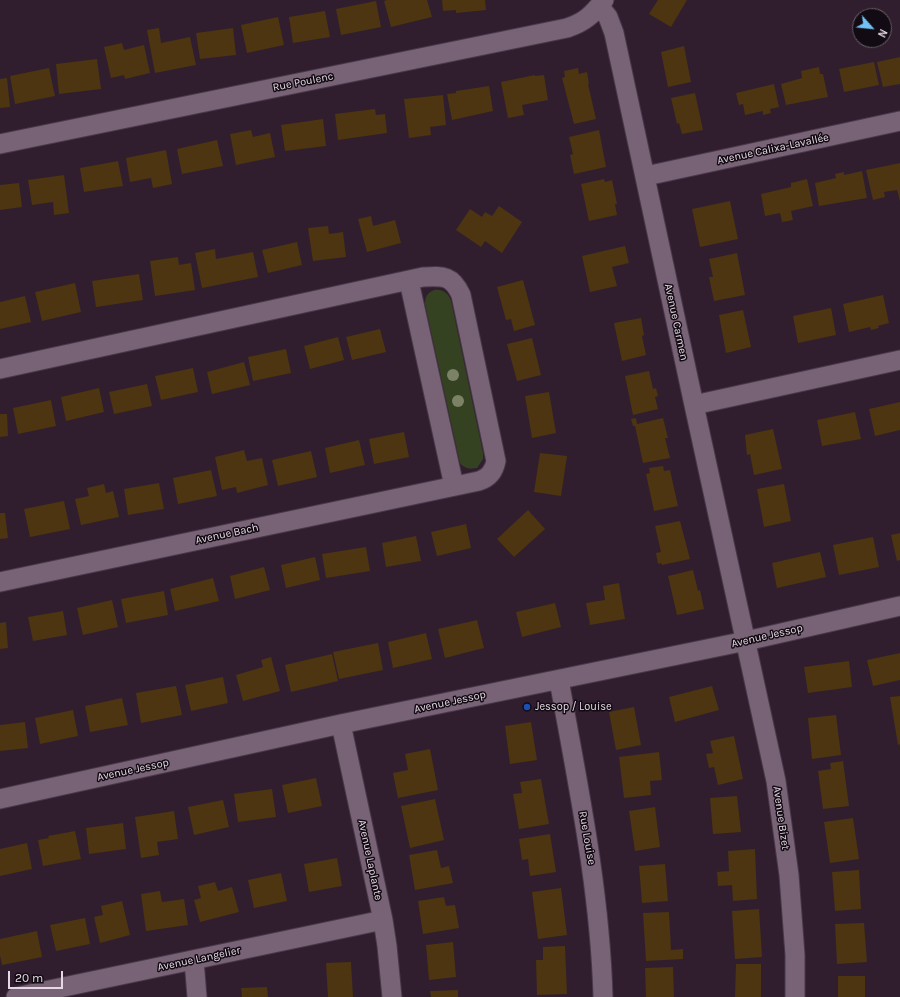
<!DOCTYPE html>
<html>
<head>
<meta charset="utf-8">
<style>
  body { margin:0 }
  #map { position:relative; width:900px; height:997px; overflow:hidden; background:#301e2f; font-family:Karla,sans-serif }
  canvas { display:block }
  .north { position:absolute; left:852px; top:8px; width:40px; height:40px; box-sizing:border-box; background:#130b13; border:1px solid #675d67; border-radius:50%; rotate:117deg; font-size:11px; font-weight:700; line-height:16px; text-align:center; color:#e6d9e5 }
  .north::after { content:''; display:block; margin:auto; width:14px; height:18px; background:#6fc2f4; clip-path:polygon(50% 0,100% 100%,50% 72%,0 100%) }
  .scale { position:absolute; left:8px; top:971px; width:55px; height:18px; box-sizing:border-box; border:2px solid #e6d9e5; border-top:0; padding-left:5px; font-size:12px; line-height:14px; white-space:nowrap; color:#e6d9e5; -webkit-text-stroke:3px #130b13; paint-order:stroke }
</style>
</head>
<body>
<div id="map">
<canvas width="900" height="997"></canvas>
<div class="north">N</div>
<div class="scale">20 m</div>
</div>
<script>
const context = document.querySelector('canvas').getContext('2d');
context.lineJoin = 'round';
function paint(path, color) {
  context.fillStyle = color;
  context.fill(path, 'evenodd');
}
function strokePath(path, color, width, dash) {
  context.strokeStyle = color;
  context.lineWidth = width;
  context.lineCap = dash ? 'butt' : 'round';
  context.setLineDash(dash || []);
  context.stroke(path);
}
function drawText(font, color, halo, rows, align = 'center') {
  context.font = font + ' Karla,sans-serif';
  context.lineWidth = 3;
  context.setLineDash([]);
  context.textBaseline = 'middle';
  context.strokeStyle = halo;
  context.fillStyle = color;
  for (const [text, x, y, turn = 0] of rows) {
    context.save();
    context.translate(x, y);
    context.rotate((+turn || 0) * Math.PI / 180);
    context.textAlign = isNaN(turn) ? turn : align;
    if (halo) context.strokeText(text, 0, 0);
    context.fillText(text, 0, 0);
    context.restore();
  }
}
paint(new Path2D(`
  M434,290C443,289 448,293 451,301L483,453V459L477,468C470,469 465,469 460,463L425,304C425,297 427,293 434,290Z`), '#354222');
paint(new Path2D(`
  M387,0H427L432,17L391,27L384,1Z
  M442,0H485L486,10L456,13V10L443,11Z
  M658,0H687L671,27L649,14Z
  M376,1L381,27L341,35L336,9Z
  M325,11L330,37L293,43L289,17Z
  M278,17L284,45L247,53L241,25Z
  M159,28L161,43L190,37L196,65L155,73L147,30Z
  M233,28L236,55L200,59L196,33Z
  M122,43L124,50L144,45L150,73L125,79L124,75L111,78L104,47Z
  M684,46L691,82L668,87L661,52Z
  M900,57V84L883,87L877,62Z
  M97,59L101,89L59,94L56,64Z
  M874,62L879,85L844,92L839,69Z
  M819,67L820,74H823L828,97L786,105L781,84L802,78L801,71Z
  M49,68L55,96L15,104L10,76Z
  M578,68L579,74L587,72L589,84H588L596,119L574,124L562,78L565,77L564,71Z
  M535,75V76L544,75L548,100L522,105L524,115L508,118L501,82Z
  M7,78L10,107L0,108V79Z
  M774,84L779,107L770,109L771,113L763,115V111L745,115L743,104L739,105L736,93Z
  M489,86L493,111L452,120L447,94L456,93V91Z
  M695,93L703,130L682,134L679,123L677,124L671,98Z
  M443,95L446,125L430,127L431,135L409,138L404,99Z
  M375,109L376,115L385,114L387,133L338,140L335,114Z
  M323,119L326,146L285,151L281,125Z
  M251,130L253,137L270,133L275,157L236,165L230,134Z
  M599,130L606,167L574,174L570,155L573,154L569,137Z
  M217,140L223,166L182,174L177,149Z
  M166,150L172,184L153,188L151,178L130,182L126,158Z
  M118,161L123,186L84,192L80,168Z
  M900,163V201L897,190L884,192L885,197L873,200L866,170Z
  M862,171L867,198L819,206L815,183L836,178L835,174L844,172V175Z
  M64,175L69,213L54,215L53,202L32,205L28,180Z
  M604,179L605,182L612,180L617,204H615L617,215L589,221L581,184Z
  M807,179L813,206L791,211L793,220L782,222L780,213L765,216L761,194L791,187V183Z
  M19,183L22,207L0,210V185Z
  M730,201L738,239L700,247L692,209Z
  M499,206L522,222L502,253L485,241L481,247L456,230L470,209L482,217L485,212L492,216Z
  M371,216L373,226L395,220L401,243L367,252L358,219Z
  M328,226L329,234L343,232L346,257L313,261L308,228Z
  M297,242L302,265L268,273L262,250Z
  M625,246L629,263L612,267L617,286L590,292L582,256Z
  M215,249L216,259L253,252L258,277L202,288L195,253Z
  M737,253L745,295L714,301L709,277H713L709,259Z
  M178,257L179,265L191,263L195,290L155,296L150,261Z
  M139,274L143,300L96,307L92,281Z
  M523,280L535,325L514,331L511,319L506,320L497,287Z
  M75,283L81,312L42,321L35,292Z
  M883,295L889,323L878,326L879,328L871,330L870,327L849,332L843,304Z
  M25,296L31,322L0,329V302Z
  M831,308L836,335L798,343L793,316Z
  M743,310L751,347L726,353L719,315Z
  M641,318L644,335L642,336L646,355L622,361L614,323Z
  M380,329L386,352L352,360L346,337Z
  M338,337L344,360L310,369L304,346Z
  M532,338L541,375L517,381L507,344Z
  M286,349L291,373L253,381L248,357Z
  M244,362L250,385L212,394L207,372Z
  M193,368L198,392L161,400L155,376Z
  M649,371L653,389L656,388L658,396L655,397L658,409L633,415L625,376Z
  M147,384L152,406L114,414L109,392Z
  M99,388L104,412L66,421L61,397Z
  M549,392L556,433L532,438L525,396Z
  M51,400L56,426L18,434L13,408Z
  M900,402V430L875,436L869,409Z
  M855,412L861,439L822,446L817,420Z
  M0,414H7L8,436L0,437Z
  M636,418L637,424L663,418L668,438H665L670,458L643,463L635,426H633L631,419Z
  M773,429L782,469L754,475L750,454L747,455L745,435Z
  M404,432L409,457L374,464L369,439Z
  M359,440L365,465L330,473L325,448Z
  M244,450L247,461L262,458L268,485L237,493L236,487L222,490L215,457Z
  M311,451L317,477L278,486L272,460Z
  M540,453L567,456L561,496L534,492Z
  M663,466L664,471L670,470L678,506L654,511L646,474L650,473L649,468Z
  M211,470L217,496L178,504L173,478Z
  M159,483L164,509L128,515L124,489Z
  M104,484L106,493L113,491L119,517L81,525L75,499L89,496L87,488Z
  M784,484L791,521L764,527L757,489Z
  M64,501L70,529L30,537L24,509Z
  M528,510L545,529L514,557L497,539Z
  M0,513H5L8,538L0,539Z
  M680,521L690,559L662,565L661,563L658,564L656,553L661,552L655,526Z
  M466,524L471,548L437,556L431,532Z
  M900,533V560L897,561L891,535Z
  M416,536L421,561L386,567L382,543Z
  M873,537L879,567L839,575L833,545Z
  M366,547L370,571L326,578L322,554Z
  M820,552L826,577L777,588L772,563Z
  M315,557L320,580L286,588L281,565Z
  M264,567L270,590L235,599L230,576Z
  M693,570L698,591L700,590L704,609L677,615L668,576Z
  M213,578L219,601L175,611L170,589Z
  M619,583L625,619L590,625L586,603L605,600L603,586Z
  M164,591L168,615L126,623L121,599Z
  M112,600L118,627L83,635L77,608Z
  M555,603L561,627L522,637L516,612Z
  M63,611L67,635L33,641L28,617Z
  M477,620L484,648L445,658L438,629Z
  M6,622L8,648L0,649V623Z
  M426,633L432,659L393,668L388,642Z
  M378,643L383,670L339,679L333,652Z
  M900,653V680L873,686L867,660Z
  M332,654L338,681L291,692L285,665Z
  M271,657L280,691L243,701L236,675L263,667L261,660Z
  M849,661L852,687L808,693L804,667Z
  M223,677L228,703L191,711L185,685Z
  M176,686L182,715L141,723L136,693Z
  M712,686L719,710L675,722L669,697Z
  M900,696V744L898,745L890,697Z
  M122,698L128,725L90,732L85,706Z
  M634,707L641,745L616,750L609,712Z
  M73,710L78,736L40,744L35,718Z
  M836,715L841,755L812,759L808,718Z
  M25,722L28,748L0,751V725Z
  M531,722L537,760L510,764L505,726Z
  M734,736L743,779L718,785L714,767L709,768L706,754L713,753L710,741Z
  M430,749L438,790L398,798L393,773L408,770L405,754Z
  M659,752L662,780L650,781L651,795L624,798L619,757Z
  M843,761L849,806L823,809L818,771L831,769L830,763Z
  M316,778L322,806L288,813L282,785Z
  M541,779L549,824L519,829L513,794L522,793L520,782Z
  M272,789L276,817L238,822L234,794Z
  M737,796L741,832L713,834L710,798Z
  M435,799L444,840L410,848L401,806Z
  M223,800L229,827L194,835L188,807Z
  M655,807L660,847L635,851L629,811Z
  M174,811L178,839L157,842L159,855L141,858L135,817Z
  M853,818L859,859L830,863L824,822Z
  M123,823L126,849L89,854L86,828Z
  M75,831L81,859L43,866L38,840L49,838L48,836Z
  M550,834L556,872L530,876L528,859L522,860L519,839Z
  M27,843L32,869L0,876V849Z
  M755,849L757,899L733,901L732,885L718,886L717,872L729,871L728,851Z
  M437,850L441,868L449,866L453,883L415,890L409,855Z
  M337,858L342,886L309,892L304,864Z
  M665,864L668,901L642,903L639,866Z
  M859,870L861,909L835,911L832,872Z
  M281,873L287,901L254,908L248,880Z
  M215,882L218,891L232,887L239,912L200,922L194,900L201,898L198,886Z
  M561,888L567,935L538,939L532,892Z
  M160,891L162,902L184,899L188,925L146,931L141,894Z
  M444,897L446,906L455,905L459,928L423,934L418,901Z
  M122,901L130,935L100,943L94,917L103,915L101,906Z
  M759,909L762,957L735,959L732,911Z
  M669,912L671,950L683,949V959L646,961L643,913Z
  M85,918L90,944L56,951L50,925Z
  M864,923L867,962L837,964L835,924Z
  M37,931L42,957L2,965L0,955V939Z
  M453,942L456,977L429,980L426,945Z
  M565,946L567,994L537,995L536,960H543V947Z
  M351,962L353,997H328L326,963Z
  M736,964H761V997H735Z
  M673,967L674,997H646L645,968Z
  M838,976H865V997H838Z
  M267,987L268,997H242L241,988Z
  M458,990V997H431L430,991Z`), '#4c3510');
const minor = new Path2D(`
  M599,6L608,17L614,33L694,405L776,781L789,875L795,955V997
  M0,144L567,28C585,22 592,15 604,0
  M646,176L900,121
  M409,281L454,486
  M0,369L423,277C443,276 452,275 461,295L496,461C494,471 489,478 479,481L0,582
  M694,405L900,360
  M559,680C578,785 600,890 603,997
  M341,724L383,920L387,946L392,997
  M0,799L341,724L746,641L900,606
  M194,960L197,997
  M16,997L383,920`);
strokePath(minor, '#493948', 21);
strokePath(minor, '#786276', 19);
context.fillStyle = '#7b8265';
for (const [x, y] of [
  [453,375],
  [458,401]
]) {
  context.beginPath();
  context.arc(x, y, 6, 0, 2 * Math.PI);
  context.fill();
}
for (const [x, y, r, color] of [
  [527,707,4,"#1a4fb4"]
]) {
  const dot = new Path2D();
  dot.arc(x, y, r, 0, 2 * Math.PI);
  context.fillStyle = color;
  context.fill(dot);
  strokePath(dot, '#130b13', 1.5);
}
drawText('11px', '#e6d9e5', '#130b13', [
  ["Rue Poulenc",303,82,-11],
  ["Avenue Calixa-Lavallée",773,149,-12],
  ["Avenue Carmen",676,322,78],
  ["Avenue Bach",227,534,-12],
  ["Avenue Jessop",767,636,-13],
  ["Avenue Jessop",450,702,-12],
  ["Avenue Jessop",133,770,-12],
  ["Avenue Bizet",781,818,82],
  ["Rue Louise",587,838,80],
  ["Avenue Laplante",370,860,78],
  ["Avenue Langelier",199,959,-12]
]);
drawText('11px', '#e6d9e5', '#130b13', [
  ["Jessop / Louise",535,707]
], 'left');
</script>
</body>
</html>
